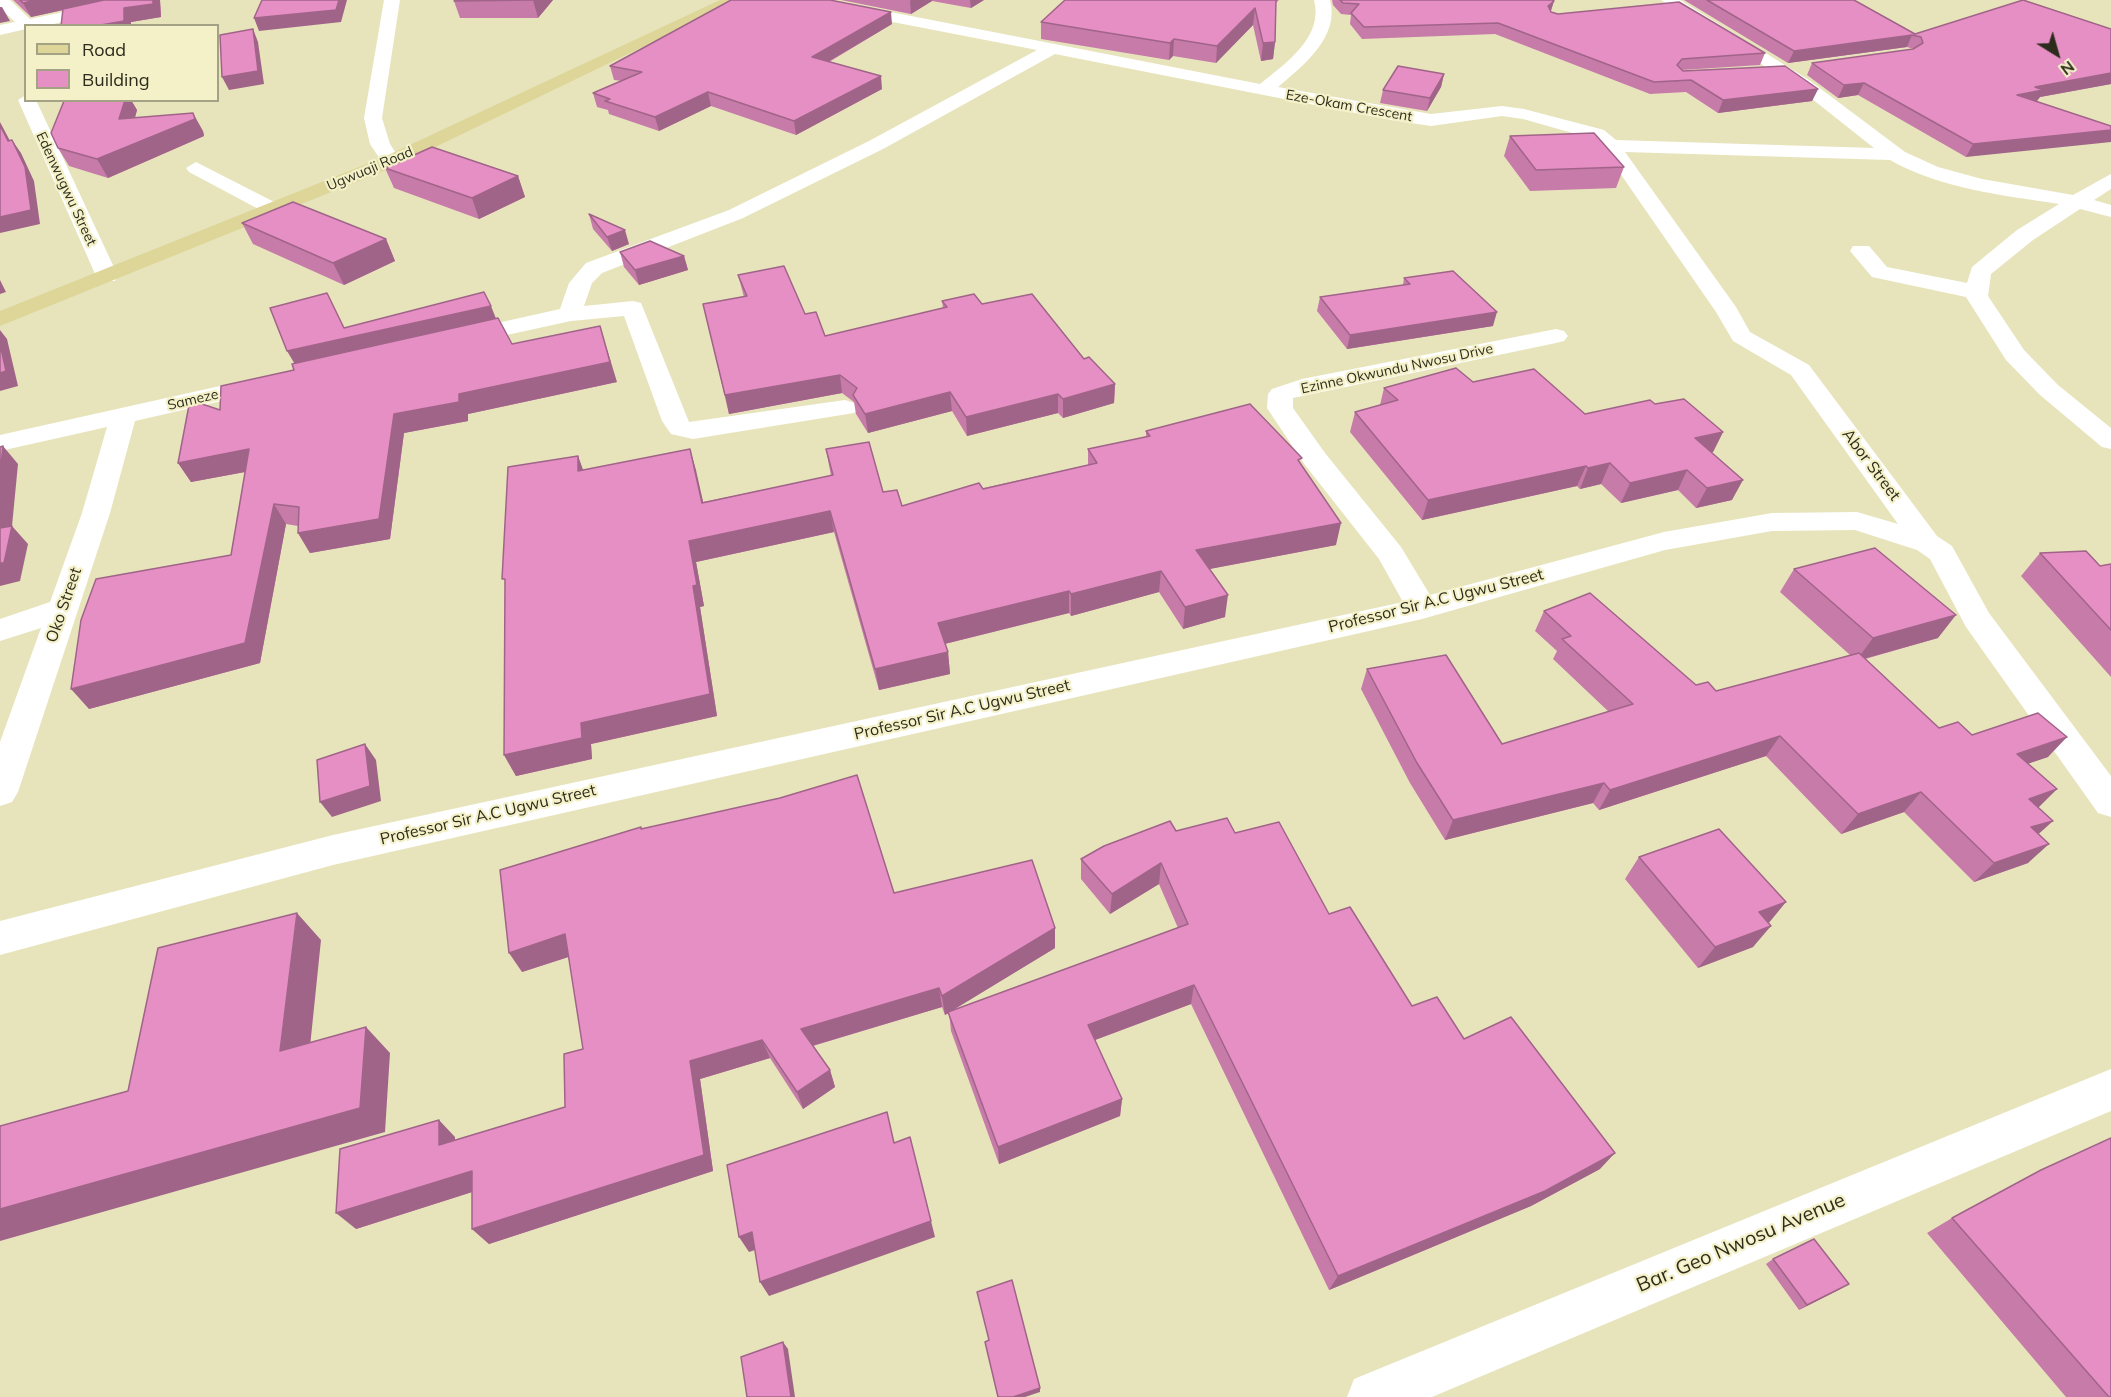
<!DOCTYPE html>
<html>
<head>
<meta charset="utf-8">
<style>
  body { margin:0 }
  #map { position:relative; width:2111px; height:1397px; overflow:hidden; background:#e7e4bc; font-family:Mulish,sans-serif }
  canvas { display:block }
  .legend { position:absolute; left:24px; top:24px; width:195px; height:78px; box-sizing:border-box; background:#f4f1c9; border:2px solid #a4a284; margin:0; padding:8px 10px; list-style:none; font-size:18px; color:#2d2c1c }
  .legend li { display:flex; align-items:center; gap:12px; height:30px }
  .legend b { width:30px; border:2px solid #a4a284 }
  .north { position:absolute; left:2027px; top:24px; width:60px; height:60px; -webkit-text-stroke:4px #f4f1c9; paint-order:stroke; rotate:143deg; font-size:16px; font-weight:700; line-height:24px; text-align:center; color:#2d2c1c }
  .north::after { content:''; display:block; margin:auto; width:21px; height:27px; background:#2d2c1c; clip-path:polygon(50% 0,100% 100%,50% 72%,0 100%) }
</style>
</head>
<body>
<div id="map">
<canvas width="2111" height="1397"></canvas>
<ul class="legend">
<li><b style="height:8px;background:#ddd698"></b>Road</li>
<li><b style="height:16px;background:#e68fc4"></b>Building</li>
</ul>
<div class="north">N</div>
</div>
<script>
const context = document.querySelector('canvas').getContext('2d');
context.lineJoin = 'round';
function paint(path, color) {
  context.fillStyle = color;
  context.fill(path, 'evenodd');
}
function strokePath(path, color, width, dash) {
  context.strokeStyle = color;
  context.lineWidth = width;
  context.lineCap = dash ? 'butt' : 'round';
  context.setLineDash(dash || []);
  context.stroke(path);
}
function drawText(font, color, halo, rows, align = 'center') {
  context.font = font + ' Mulish,sans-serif';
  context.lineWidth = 4.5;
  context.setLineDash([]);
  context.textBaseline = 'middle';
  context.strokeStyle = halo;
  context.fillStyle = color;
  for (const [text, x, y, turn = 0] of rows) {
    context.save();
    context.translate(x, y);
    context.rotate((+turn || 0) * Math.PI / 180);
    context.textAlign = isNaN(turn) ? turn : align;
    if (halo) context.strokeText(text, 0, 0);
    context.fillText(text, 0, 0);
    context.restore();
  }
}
paint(new Path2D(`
  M0,0H10L30,19L120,0H150L142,5L44,26H26V29L0,35V25L15,22L0,8Z
  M384,0H400L382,118L390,144L401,161L391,167L384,165L370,144L364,118Z
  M797,0H829L1260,84C1286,63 1324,37 1314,0H1330C1340,37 1303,66 1278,87L1431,114L1502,106L1524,109L1604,130L1616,140L1874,148L1797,87L1661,0H1680L1809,80L1905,152L1938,167L1982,179L2073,195L2111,174V189L2094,200L2111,205V217L2080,209L2033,240L1991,274L1988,296L2024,350L2058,385L2111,428V449L2102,447L2040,395L2006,360L1966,297L1872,277L1850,251L1853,246H1869L1887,267L1967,283L1972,267L2017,230L2059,204C2002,195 1941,189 1890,160L1625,152L1736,307L1750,332L1809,365L1937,536L1952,546L1989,613L2111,776V817L2098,813L1966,627L1930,559L1917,550L1855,530L1772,531L1665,550L1422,619L333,865L0,955V921L333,835L1403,602L1379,559L1305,465L1267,408L1268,394L1272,389L1302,379L1556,329L1564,331L1568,336L1564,341L1556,343L1293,398V408L1325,453L1401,547L1430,595L1664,532L1772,513L1857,512L1898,524L1791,375L1733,341L1716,312L1604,150L1590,138L1523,119L1502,116L1431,126L1391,120L1055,54L883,149L743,218L602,273L592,283L584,306L633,301L641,303L689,422L845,400L854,403L858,408L854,413L693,439L671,434L662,421L624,316L571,321L461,345L453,343L449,338L453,333L560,309L569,283L586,263L729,210L869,141L1037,50L805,5Z
  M26,95V100H36L118,276L115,281H99L96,276L18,100Z
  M196,162L280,205L283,209L280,213H266L189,172L186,168Z
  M265,376L274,379L278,384L274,389L135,421L110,513L18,792L12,802L0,806V742L41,628L0,641V619L50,602L82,513L107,427L0,451V435Z
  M2111,1069V1111L1432,1397H1347L1354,1379Z`), '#fff');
paint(new Path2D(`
  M720,0H740L398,165L0,326V311L384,157Z`), '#ddd698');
paint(new Path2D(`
  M13,0H160L161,17L131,22L63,10L31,17Z
  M455,0H553L538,18H460L454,1Z
  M841,0H984L971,8L932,1L911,14Z
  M1065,0H1279L1276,3L1275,42L1273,59L1261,61L1253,25L1216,63L1173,56L1169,60L1041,39V22Z
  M1332,0H1552L1554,1L1551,11V12L1558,14L1765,53L1760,65L1682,70L1683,71L1818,89L1812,101L1718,113L1686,92L1650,94L1495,34L1362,39L1350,24L1351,15L1341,14L1333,5Z
  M1684,0H1854L1915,34L2111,84L2040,97L2037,101L1966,157L1858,95L1838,98L1807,75L1812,63L1914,49L1907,47L1788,63Z
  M892,24L829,62L882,89L796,135L711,106L659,131L609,114L608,110L597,107L593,93L622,81L614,80L610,66Z
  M1444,74L1441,87L1427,111L1380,103L1383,90Z
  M68,100H131L137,110L135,118L203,131L204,136L108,178L69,166L58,148Z
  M1510,136L1624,167L1616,188L1530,191L1504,156Z
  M385,168L518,176L525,197L479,219L394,188Z
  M589,214L629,244L612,251L593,229Z
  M242,223L386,239L395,261L344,285L253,244Z
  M620,252L684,256L688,270L639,285L624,267Z
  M738,275L805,314L825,336L943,308L942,301L982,304L1084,359L1115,384L1114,403L1063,418L1058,413L967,436L952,411L868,433L856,414L854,402L842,393L729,414L703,304L744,297Z
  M1404,278L1493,326L1347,349L1317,311L1320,297L1403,285Z
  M496,318L512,344L617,382L468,414V421L404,433L390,539L310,553L298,533V526L286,524L260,663L89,709L231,555L245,472L191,482L178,463L220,410L294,370V364L344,328Z
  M1473,382L1585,414L1655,404L1723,432L1713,452H1711L1732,500L1696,508L1678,490L1621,503L1601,484L1580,489L1577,486L1422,520L1350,432L1355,412L1380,405L1384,388Z
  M1146,431L1301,464L1336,545L1209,569L1225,617L1183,629L1159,592L1071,616L1069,613L945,644L948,652L950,674L879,690L834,532L696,562L704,606L700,607L717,716L591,744L592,759L516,776L504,755L578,456L583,470L690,449L703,502L831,476L826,449L883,492L902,506L1088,465V449L1146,437Z
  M2040,553L2100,566L2111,564V677L2021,576Z
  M1794,569L1938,638L1865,659L1939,728L1972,735L2048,757L2028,763L2057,789L2038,807V834L2028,863L1974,882L1904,812L1841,834L1766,756L1599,810L1593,803L1445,840L1410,783L1361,689L1367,669L1502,744L1609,712L1553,659L1557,651L1535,631L1544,611L1696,685L1716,691L1850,655L1780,592Z
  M642,829L894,893L1055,948L951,1011L1178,928L1159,884L1110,914L1081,879V859L1176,831L1235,833L1329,914L1412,1006L1464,1039L1600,1169L1531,1206L1329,1290L1191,1004L1095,1040L1122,1099L1120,1116L999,1164L951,1031L949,1013L945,1015L942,1007L813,1046L830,1070L835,1087L803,1109L770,1058L700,1079L713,1171L489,1244L472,1229V1192L356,1229L455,1137V1140L565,1107L583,1049L569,957L522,972Z
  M1639,857L1768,923L1753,947L1698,968L1625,879Z
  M1952,1218L2111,1397H2066L1927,1233Z
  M1773,1259L1840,1289L1799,1310L1766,1264Z`), '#c67ba9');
paint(new Path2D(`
  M36,0H109L31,17L23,3Z
  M153,0H160L161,17L131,22V26H95L124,8Z
  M339,0H347L341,22L259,31L254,18Z
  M533,0H553L538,18Z
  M911,0H932V1L911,14L910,1Z
  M970,0H984L971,8Z
  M1554,1L1550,13L1548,6Z
  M0,7H2L10,21L0,23Z
  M1255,8L1253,25L1216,63L1217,46Z
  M891,12L892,24L814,70L812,57Z
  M253,29L258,42L264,84L229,90L222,77Z
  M1912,35L1907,47L1788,63L1794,51Z
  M1174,39L1173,56L1169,60L1170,43Z
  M1275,42L1273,59L1261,61L1263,43Z
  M2111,73V84L2040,97L2036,102L2017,95L2035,87Z
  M1444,74L1441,87L1427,111L1430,98Z
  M881,76L882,89L796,135L794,121Z
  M1864,83L1858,95L1838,98L1844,85Z
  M1818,89L1812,101L1718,113L1723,100Z
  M708,92L711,106L659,131L655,117Z
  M125,100H131L137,110L129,137L119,119Z
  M193,113L203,131L204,136L108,178L97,159Z
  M0,122L17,154L8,141L0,125Z
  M2111,130V142L1966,157L1973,144Z
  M12,140L21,153L34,181L40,224L0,233V217Z
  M518,176L525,197L479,219L472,198Z
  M625,230L629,244L612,251L607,237Z
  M386,239L395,261L344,285L333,263Z
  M684,256L688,270L639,285L635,270Z
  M0,280L6,292L0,294Z
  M491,306L497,321L296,366L287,351Z
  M1497,312L1493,326L1347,349L1350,335Z
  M600,326L617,382L468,414V421L404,433L390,539L310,553L298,533L394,414L459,394Z
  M0,330L7,339L18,386L0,391Z
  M840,375L842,393L729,414L725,395Z
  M1115,384L1114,403L1063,418V399Z
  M950,392L952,411L868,433L865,414Z
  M1058,394V413L967,436L966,417Z
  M1723,432L1713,452L1685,458L1695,438Z
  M3,446L18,464L12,526L28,544L20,581L0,586V475Z
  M249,449L261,469L191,482L178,463Z
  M690,449L696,470L708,524L702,503Z
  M578,456L586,478L578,471Z
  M1610,463L1601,484L1580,489L1588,468Z
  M1586,466L1577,486L1422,520L1428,500Z
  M1687,470L1678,490L1621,503L1630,483Z
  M1743,480L1732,500L1696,508L1707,488Z
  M274,504L286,524L260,663L89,709L71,689L245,643Z
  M830,511L834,532L696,562L704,606L700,607L717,716L591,744L592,759L516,776L504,755L581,723L693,586L689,541Z
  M1341,523L1336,545L1194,572L1196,550Z
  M1161,571L1159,592L1071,616V594Z
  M1069,591V613L940,645L938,623Z
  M1228,595L1225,617L1183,629L1185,607Z
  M1956,615L1938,638L1856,661L1873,638Z
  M948,652L950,674L879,690L875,669Z
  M1780,736L1766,756L1599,810L1610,790Z
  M2067,737L2048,757L1998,774L2017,754Z
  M365,744L376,760L381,801L332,817L320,802Z
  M1604,783L1593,803L1445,840L1453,820Z
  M2057,789L2037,809L2029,799Z
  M1921,792L1904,812L1841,834L1858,814Z
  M2053,821L2032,840L2031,827Z
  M2049,844L2028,863L1974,882L1994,863Z
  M1161,863L1159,884L1110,914L1112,894Z
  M1786,902L1768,924L1759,912Z
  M297,913L321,940L307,1076L280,1051Z
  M1771,926L1753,947L1698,968L1715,947Z
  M1055,928V948L945,1015L942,996Z
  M565,934L577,954L522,972L509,953Z
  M1194,985L1191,1004L1087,1043L1088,1025Z
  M939,988L942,1007L808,1047L801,1029Z
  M366,1027L390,1053L385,1132L0,1241V1209Z
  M762,1040L770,1058L700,1079L713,1171L489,1244L472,1229L690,1061Z
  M830,1070L835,1087L803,1109L797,1092Z
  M1122,1099L1120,1116L999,1164L998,1147Z
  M439,1120L455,1137V1162L439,1145Z
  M1615,1153L1600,1169L1531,1206L1329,1290L1338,1276Z
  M472,1171L488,1187L356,1229L336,1213Z
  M931,1221L935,1237L769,1296L760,1282Z
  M752,1232L761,1248L749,1252L739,1237Z
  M1849,1284L1840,1289L1799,1310L1807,1305Z
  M783,1342L788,1349L795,1397H791Z
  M1040,1388V1392L1025,1397H1013Z`), '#a16489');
const building = new Path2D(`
  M20,0H36L23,3Z
  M104,0H153V4L124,8V21L95,26H61L63,9Z
  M262,0H339L336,10L254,18Z
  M455,0H533L454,1Z
  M731,0H830L891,12L812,57L881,76L794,121L708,92L655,117L605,101L610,99L593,93L642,72L610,66Z
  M1065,0H1276L1275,42L1263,43L1255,8L1217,46L1174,39L1170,43L1041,22Z
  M1340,0H1552L1554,1L1548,6L1551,12L1558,14L1679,2L1765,53L1682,59L1677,65L1683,71L1785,66L1818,89L1723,100L1691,80L1654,82L1498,23L1364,27L1351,13L1359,4L1343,3Z
  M1707,0H1854L1915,34L2023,0L2111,29V73L2035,87L2043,90L2017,95L2111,126V130L1973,144L1864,83L1844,85L1812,63L1913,49L1923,43L1921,37L1912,35L1794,51Z
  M253,29L258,71L222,77L220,35Z
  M1398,66L1444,74L1430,98L1383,90Z
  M68,100H125L119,119L193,113L195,119L97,159L58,148L51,133L64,101Z
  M0,125L8,141L12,140L25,167L31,210L0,217Z
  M1594,133L1624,167L1536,170L1510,136Z
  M432,147L518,176L472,198L385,168Z
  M293,202L386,239L333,263L242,223Z
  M589,214L625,230L607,237Z
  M650,241L684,256L635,270L620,252Z
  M784,266L805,314L816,312L825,336L947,307L942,301L974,294L982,304L1032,294L1084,359L1089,357L1115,384L1063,399L1058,394L966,417L950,392L865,414L853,395L857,388L840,375L725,395L703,304L747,296L738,275Z
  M1453,271L1497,312L1350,335L1320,297L1410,284L1404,278Z
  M484,292L491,306L287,351L270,308L327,293L344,328Z
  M498,318L512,344L600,326L610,362L459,394V402L394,414L379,519L298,533L299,507L274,504L245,643L71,689L81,620L96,579L231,555L249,449L178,463L190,400L220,410L221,386L294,370L292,364Z
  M0,344L6,371L0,373Z
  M1456,368L1473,382L1534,369L1585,414L1650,400L1655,404L1684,399L1723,432L1695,438L1743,480L1707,488L1687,470L1630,483L1610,463L1588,468L1586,466L1428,500L1355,412L1398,400L1384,388Z
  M1250,404L1302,458L1298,460L1341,523L1196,550L1228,595L1185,607L1161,571L1071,594L1069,591L938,623L948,652L875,669L830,511L689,541L697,585L693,586L710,694L581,723L582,738L504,755L505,579H502L508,467L578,456V471L690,449L702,503L833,475L826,449L869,442L883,492L897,490L902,506L979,483L983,489L1097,463L1088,449L1150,436L1146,431Z
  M3,446L0,475V447Z
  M12,526L4,563H0V528Z
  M1875,548L1956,615L1873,638L1794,569Z
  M2086,551L2100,566L2111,564V630L2040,553Z
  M1590,593L1696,685L1708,682L1716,691L1859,653L1939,728L1958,722L1972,735L2038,713L2067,737L2017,754L2057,789L2029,799L2053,821L2031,827L2049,844L1994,863L1921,792L1858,814L1780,736L1610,790L1604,783L1453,820L1417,763L1367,669L1446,655L1502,744L1633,704L1562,639L1571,636L1544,611Z
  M365,744L370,786L320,802L317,760Z
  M857,775L894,893L1032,860L1055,928L942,996L939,988L801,1029L830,1070L797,1092L762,1040L690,1061L704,1155L472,1229V1171L336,1213L340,1149L439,1120V1145L565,1107L564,1054L583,1049L565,934L509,953L500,870L641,827V829L780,798Z
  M1227,818L1235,833L1279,822L1329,914L1350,907L1412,1006L1437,997L1464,1039L1511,1017L1615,1153L1545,1191L1338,1276L1194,985L1088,1025L1122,1099L998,1147L948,1012L1188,924L1161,863L1112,894L1081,859L1104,846L1170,821L1176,831Z
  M1719,829L1786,902L1759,912L1771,926L1715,947L1639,857Z
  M297,913L280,1051L366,1027L360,1108L0,1209V1126L128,1091L158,948Z
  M887,1112L894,1143L910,1137L931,1221L760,1282L752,1232L739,1237L727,1165Z
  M2111,1138V1397H2109L1952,1218L2041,1170Z
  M1814,1239L1849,1284L1807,1305L1773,1259Z
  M1012,1280L1040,1388L1013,1397H998L985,1342L989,1340L977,1292Z
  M783,1342L791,1397H747L741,1357Z`);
paint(building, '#e68fc4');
strokePath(building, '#a16489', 1.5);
drawText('14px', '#2d2c1c', '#f4f1c9', [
  ["Eze-Okam Crescent",1349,106,10],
  ["Ugwuaji Road",370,169,-23],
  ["Edenwugwu Street",66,189,65],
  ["Ezinne Okwundu Nwosu Drive",1397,369,-12],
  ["Sameze",193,400,-13]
]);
drawText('16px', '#2d2c1c', '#f4f1c9', [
  ["Abor Street",1871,465,53],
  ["Professor Sir A.C Ugwu Street",1436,601,-14],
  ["Oko Street",64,605,-71],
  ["Professor Sir A.C Ugwu Street",962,710,-13],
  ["Professor Sir A.C Ugwu Street",488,815,-13]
]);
drawText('20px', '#2d2c1c', '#f4f1c9', [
  ["Bar. Geo Nwosu Avenue",1741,1243,-23]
]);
</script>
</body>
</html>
